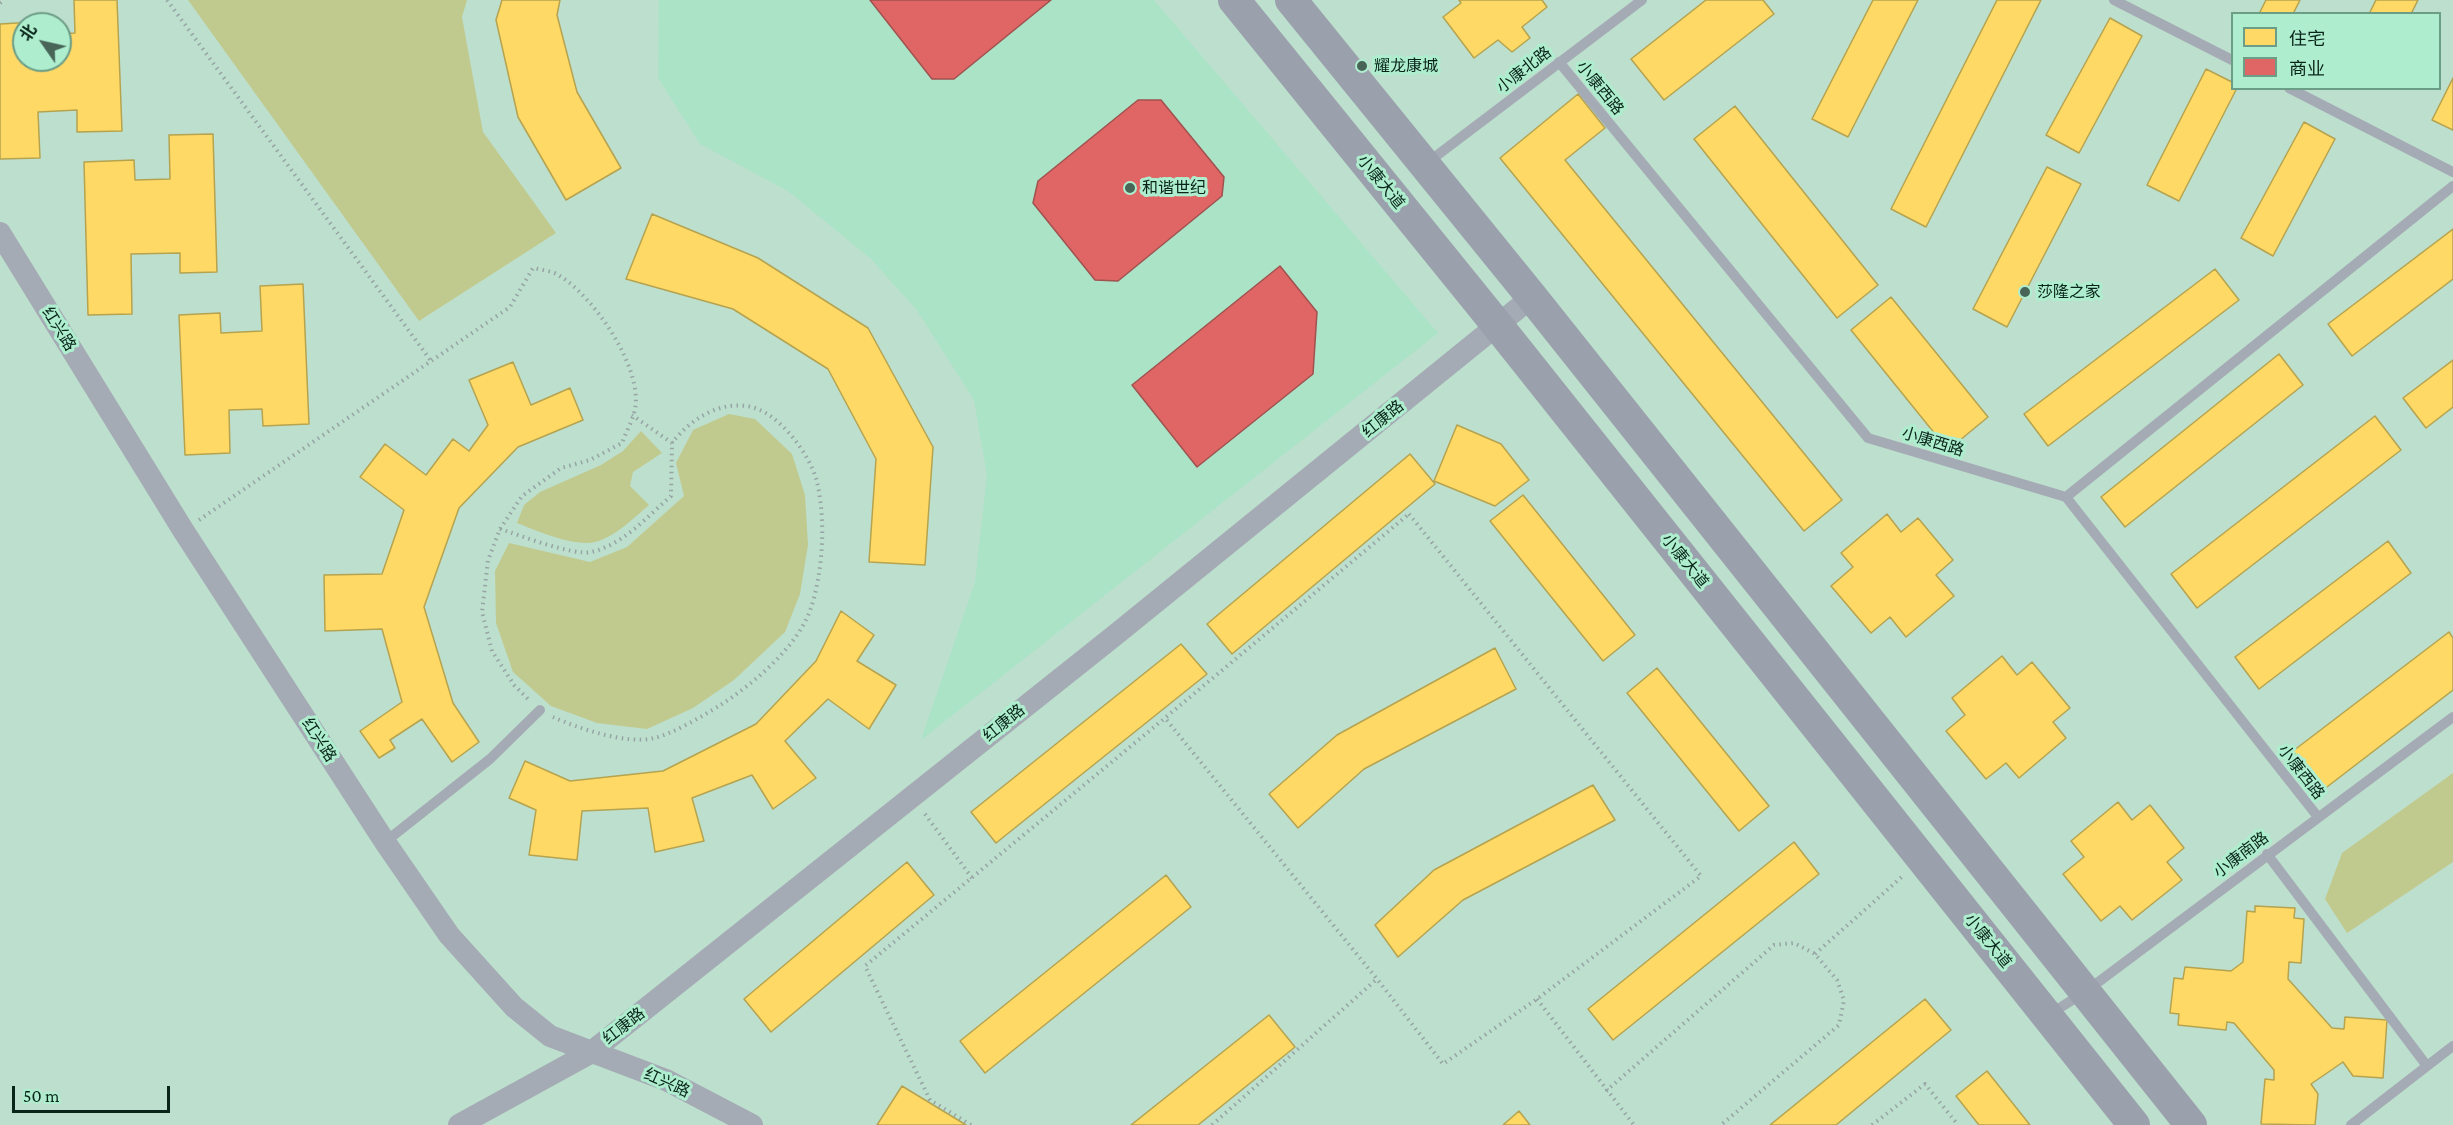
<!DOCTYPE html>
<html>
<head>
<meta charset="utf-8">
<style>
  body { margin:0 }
  #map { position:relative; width:2453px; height:1125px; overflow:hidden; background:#bddfce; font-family:"Crimson Pro","Noto Sans SC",serif }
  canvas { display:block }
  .legend { position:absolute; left:2231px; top:12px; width:210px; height:78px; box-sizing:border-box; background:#aeeece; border:2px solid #6c9d86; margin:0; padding:8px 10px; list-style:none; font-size:18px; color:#092419 }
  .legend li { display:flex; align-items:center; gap:12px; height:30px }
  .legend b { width:30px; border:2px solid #6c9d86 }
  .north { position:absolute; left:12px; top:12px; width:60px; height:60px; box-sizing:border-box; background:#aeeece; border:2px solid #6c9d86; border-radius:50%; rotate:304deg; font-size:16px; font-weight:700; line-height:24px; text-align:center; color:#092419 }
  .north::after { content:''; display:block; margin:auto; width:21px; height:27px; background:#486558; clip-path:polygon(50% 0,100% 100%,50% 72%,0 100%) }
  .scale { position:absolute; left:12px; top:1086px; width:158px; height:27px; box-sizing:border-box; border:3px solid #092419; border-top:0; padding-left:8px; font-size:18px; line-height:21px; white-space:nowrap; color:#092419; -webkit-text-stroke:4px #aeeece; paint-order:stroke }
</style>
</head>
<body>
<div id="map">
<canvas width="2453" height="1125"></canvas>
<ul class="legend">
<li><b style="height:16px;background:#ffd966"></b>住宅</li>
<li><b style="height:16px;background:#e06666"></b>商业</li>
</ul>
<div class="north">北</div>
<div class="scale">50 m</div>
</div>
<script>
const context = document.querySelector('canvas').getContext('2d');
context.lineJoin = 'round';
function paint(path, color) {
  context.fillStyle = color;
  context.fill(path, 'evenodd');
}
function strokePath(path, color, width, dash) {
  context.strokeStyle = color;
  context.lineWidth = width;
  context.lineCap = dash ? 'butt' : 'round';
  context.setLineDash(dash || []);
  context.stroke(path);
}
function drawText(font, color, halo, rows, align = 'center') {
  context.font = font + ' "Crimson Pro","Noto Sans SC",serif';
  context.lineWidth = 6;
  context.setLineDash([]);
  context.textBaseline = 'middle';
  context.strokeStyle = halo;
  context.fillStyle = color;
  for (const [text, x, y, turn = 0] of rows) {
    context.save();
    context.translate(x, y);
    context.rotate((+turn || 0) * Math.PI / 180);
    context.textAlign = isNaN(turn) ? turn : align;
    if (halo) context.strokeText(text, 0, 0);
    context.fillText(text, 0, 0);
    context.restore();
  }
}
paint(new Path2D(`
  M659,0H1154L1438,333L921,740L975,582L987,475L974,400L916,309L871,259L788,191L700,144L658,78Z`), '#abe3c7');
paint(new Path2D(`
  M188,0H467L462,17L483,132L556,233L419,321Z
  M729,414L755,419L792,454L805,495L808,545L800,594L785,632L734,680L693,708L647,729L597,723L551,706L513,672L496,623L495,571L509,543L590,562L627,547L684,496L676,463L693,430Z
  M641,431L662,453L633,472L630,486L649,505C634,518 615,537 595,542C574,547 537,531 517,523L524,505L540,492L601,465L623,451Z
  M2453,773V862L2347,933L2325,899L2342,853Z`), '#c1ca8e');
const homes = new Path2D(`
  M74,0H117L122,131L77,132V110L38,112L40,158L0,159V24L34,22L24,24V60H60V34L75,33Z
  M502,0H560L557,15L577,92L621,168L566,200L518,117L496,20Z
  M1459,0H1542L1547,7L1522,27L1530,38L1512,52L1498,40L1474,58L1443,17L1461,3Z
  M1706,0H1763L1774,14L1664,100L1631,59Z
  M1873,0H1918L1848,137L1812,119Z
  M1997,0H2041L1926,227L1891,209Z
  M2266,0H2300L2293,14H2259Z
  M2376,0H2418L2411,14H2369Z
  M2110,18L2142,36L2079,153L2046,135Z
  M2206,69L2232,82V88H2237L2179,201L2147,185Z
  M2453,78V130L2432,120Z
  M1578,94L1605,128L1565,160L1842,500L1804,531L1500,158Z
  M1735,106L1878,285L1837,318L1694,139Z
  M2304,122L2335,139L2273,256L2241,238Z
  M213,134L217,272L180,273V253L131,254L132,314L88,315L84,162L134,160L135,180L170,179L169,135Z
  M2047,167L2081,184L2007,327L1973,309Z
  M652,214L758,258L868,328L933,447L925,565L869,562L876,459L828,369L733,309L626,279Z
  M2453,229V279L2352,356L2328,324Z
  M2215,269L2239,300L2048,446L2024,414Z
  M303,284L309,424L263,426L262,409L229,410L230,453L185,455L179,315L220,313L221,333L262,331L260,286Z
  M1891,297L1988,417L1948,450L1851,330Z
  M2279,354L2303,385L2125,527L2101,497Z
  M2453,360V407L2426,428L2403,398Z
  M513,362L531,405L570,388L583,420L518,447L459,508L424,607L453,703L479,742L452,762L422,719L390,740L395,748L379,758L360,731L402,702L382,629L325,631L324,575L382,574L404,510L360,477L385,444L426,475L453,439L469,451L488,425L469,380Z
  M2375,416L2401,450L2197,608L2171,574Z
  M1457,425L1501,444L1529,480L1495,506L1434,481Z
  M1410,454L1435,484L1232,654L1207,624Z
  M1523,495L1635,635L1603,661L1490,521Z
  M1887,514L1901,532L1918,518L1953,560L1936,575L1954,596L1906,637L1890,617L1871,633L1831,586L1853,567L1841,553Z
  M2388,541L2411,573L2259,689L2235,657Z
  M841,611L874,635L857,661L896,685L869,729L828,699L785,741L816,778L773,809L752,775L692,798L704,841L655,852L648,808L582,811L577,860L529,855L536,810L509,798L525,761L570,781L663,771L756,724L816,661Z
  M2449,632L2453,638V690L2323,790L2293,751Z
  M1181,644L1207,674L996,843L971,812Z
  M1495,648L1516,689L1364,769L1298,828L1269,794L1337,735Z
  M2002,656L2017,675L2032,662L2070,708L2053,722L2066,738L2019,778L2006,763L1986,779L1946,731L1965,715L1952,698Z
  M1657,668L1769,806L1739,831L1627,693Z
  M1593,785L1615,820L1463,900L1398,957L1375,925L1434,870Z
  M2118,802L2132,820L2150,805L2184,848L2167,862L2182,880L2132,920L2120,906L2101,921L2063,874L2084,857L2071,841Z
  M1794,842L1819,874L1613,1040L1588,1009Z
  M907,862L934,895L771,1032L744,999Z
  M1166,875L1191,907L985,1073L960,1041Z
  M2255,906L2295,908L2294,918L2304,919L2301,963L2289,962L2288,979L2332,1028L2344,1029L2345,1017L2387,1020L2383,1078L2353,1076L2343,1062L2311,1084L2318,1094L2315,1125L2261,1124L2265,1079L2274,1080V1070L2234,1023L2227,1022L2226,1030L2178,1025L2179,1014L2170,1013L2174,978L2183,979L2185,967L2231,971L2243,962L2247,911L2255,912Z
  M1925,999L1951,1030L1836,1125H1770Z
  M1269,1015L1295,1047L1198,1125H1131Z
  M1987,1071L2030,1125H1979L1956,1096Z
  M902,1086L966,1125H877Z
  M1519,1111L1530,1125H1503Z`);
paint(homes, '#ffd966');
strokePath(homes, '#b5a34f', 1.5);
const shops = new Path2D(`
  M870,0H1051L954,79H932Z
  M1138,100H1161L1224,177L1222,196L1118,281L1095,280L1033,203L1038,181Z
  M1280,266L1317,312L1313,374L1197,467L1132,385Z`);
paint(shops, '#e06666');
strokePath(shops, '#a0524f', 1.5);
strokePath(new Path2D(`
  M167,0L431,361
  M0,3L4,0
  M1409,514L1701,876L1537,999L1443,1064L1377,979L1165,718Z
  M199,520L510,307L533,268C542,270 553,271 560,276C594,297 643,368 635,409C633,420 626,432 622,443L590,460L561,468L522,496L500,529L488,560L482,612L492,651L514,685L530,701
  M500,529C519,535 573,556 591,552C623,545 648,516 671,496L672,443L632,415
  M553,717C577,728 627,745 654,738C673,734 702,716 719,706C753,684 797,648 811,608C823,571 826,520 817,482C810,454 777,409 746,406C716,402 689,421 672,443
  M925,814L972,878
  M1815,954L1904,875
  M1537,999L1634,1125
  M1606,1091L1774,945L1794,943L1815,954L1837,980L1844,1000L1839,1025L1721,1125
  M971,1125L930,1100L865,966L1165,718
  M1212,1125L1377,979
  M1872,1125L1925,1084L1958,1125`), '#96a4a4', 4, [1.5, 4.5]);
strokePath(new Path2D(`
  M2114,0L2232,60
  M1559,62L1868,438L2066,497L2318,817
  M2289,88L2453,172
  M1427,163L1642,0
  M2066,497L2453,186
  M385,842L490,759L540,710
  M2267,854L2427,1066
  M2050,1014L2085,992L2453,717
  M2351,1125L2453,1046`), '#a5abb4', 10);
strokePath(new Path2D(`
  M0,233L183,530L385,842L449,935L514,1007L550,1036L666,1080L752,1125
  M459,1125L590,1053L1114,636L1532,297`), '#a5abb4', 22);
strokePath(new Path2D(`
  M1234,0L1498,326L2134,1125
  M1291,0L1532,297L2191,1125`), '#9ba1ac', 32);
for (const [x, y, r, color] of [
  [1362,66,6,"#486558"],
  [1130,188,6,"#486558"],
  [2025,292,6,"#486558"]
]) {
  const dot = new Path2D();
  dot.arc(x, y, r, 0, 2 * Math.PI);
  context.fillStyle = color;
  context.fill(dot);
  strokePath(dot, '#aeeece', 2);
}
drawText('16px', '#092419', '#aeeece', [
  ["耀龙康城",1374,66],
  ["和谐世纪",1142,188],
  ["莎隆之家",2037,292]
], 'left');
drawText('16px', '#092419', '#aeeece', [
  ["小康北路",1524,70,-38],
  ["小康西路",1600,88,51],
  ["小康大道",1381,182,51],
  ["红兴路",59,329,58],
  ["红康路",1383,419,-39],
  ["小康西路",1933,442,17],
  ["小康大道",1685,561,51],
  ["红康路",1004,723,-39],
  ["红兴路",319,740,57],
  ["小康西路",2301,772,52],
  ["小康南路",2241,855,-37],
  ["小康大道",1988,941,51],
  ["红康路",624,1026,-38],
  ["红兴路",667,1083,24]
]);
</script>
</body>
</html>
